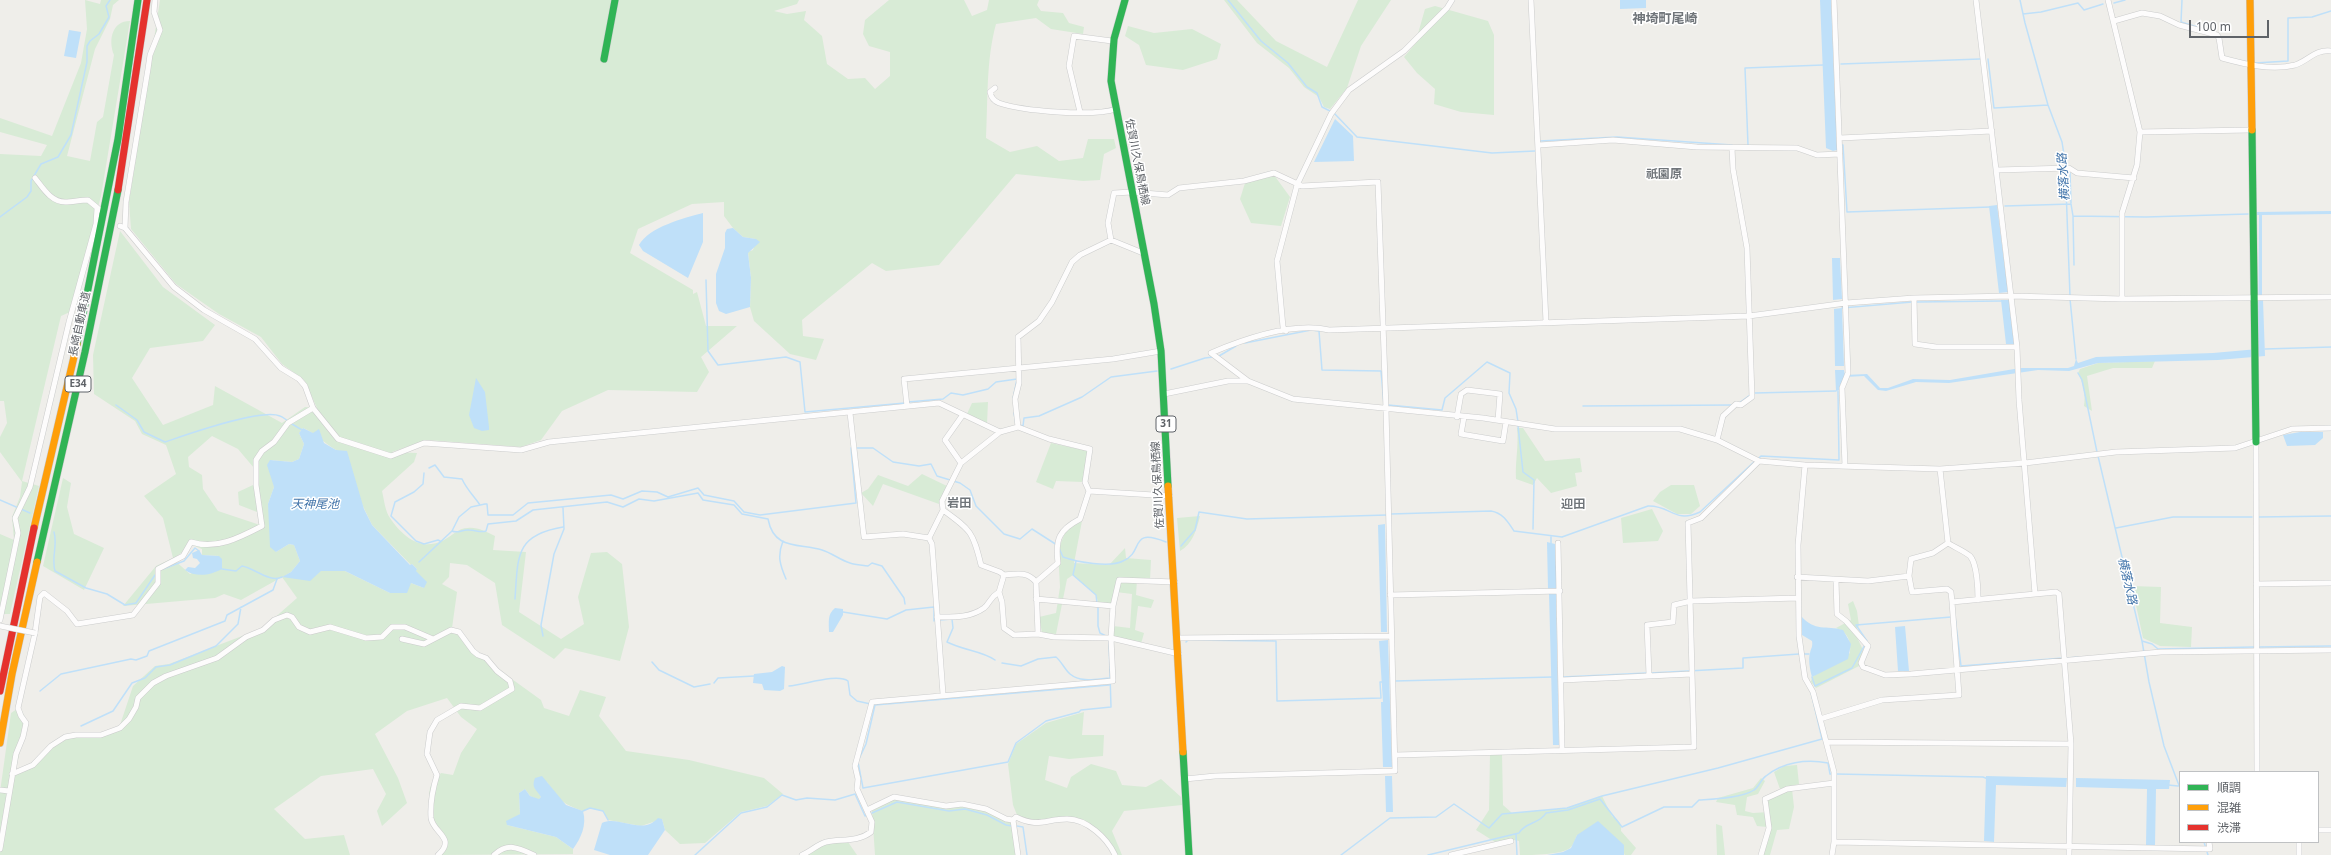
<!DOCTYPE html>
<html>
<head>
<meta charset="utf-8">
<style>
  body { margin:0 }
  #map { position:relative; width:2331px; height:855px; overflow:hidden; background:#efeeea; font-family:"Noto Sans","Noto Sans JP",sans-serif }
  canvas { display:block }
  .legend { position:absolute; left:2179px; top:771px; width:140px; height:72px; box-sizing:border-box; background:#fff; border:1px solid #bfc1c3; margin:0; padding:5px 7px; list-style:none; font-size:12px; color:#5f6368 }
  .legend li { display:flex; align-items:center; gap:8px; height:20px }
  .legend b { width:20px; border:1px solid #bfc1c3 }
  .scale { position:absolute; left:2189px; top:20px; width:80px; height:18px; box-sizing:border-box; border:2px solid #5f6368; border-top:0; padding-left:5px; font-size:12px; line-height:14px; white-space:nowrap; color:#5f6368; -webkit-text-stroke:3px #fff; paint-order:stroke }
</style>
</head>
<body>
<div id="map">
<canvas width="2331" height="855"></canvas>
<ul class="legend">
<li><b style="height:5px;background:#30b455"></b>順調</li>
<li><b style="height:5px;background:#ff9f0a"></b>混雑</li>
<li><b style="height:5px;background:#e5322d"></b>渋滞</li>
</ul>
<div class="scale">100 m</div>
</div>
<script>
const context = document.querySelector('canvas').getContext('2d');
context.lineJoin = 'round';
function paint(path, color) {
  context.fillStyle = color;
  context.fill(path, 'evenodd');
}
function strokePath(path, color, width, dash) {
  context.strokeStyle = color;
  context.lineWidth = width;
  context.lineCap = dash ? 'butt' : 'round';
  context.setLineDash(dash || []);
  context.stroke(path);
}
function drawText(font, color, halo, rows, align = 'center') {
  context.font = font + ' "Noto Sans","Noto Sans JP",sans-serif';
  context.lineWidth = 3;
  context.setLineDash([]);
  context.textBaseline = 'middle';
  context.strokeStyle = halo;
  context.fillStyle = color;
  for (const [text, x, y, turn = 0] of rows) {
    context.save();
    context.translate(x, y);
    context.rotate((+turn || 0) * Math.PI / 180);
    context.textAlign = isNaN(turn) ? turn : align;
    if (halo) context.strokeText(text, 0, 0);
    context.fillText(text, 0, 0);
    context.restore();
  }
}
paint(new Path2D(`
  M85,0L100,4L101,0H119L113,5L110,19L95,49L67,156L90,161L97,122L103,117L114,55C108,40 112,21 130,21L101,196L70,312L61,316L22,481L39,486L10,614H0V534L14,540L12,517L20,497L22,482L0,452V437L7,423L4,401H0V154L41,156L47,145L0,132V118L52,136L81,63L87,29Z
  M160,0H799L797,4L774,11L787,14L806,11L804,20L822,36L827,64L848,79L865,78L875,89L890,76V52L869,46L863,34L865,20L889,0H964L972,16L987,10L989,0H1039L1037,5L1041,11L1063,13L1069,23L1084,27L1083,34L1051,29L1036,18L996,24C986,60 988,101 986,138L1010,152L1037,146L1059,161L1083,158L1088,139H1114L1116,148L1104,154L1100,180L1083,181L1016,174L939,265L886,271L872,263L802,320L803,336L824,339L816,360L790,354L754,321L750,307L751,278L748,252L753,250L756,239L743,237L733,228L724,216V202L692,204L638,229L630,253L693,290V294L697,292L706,326H737L701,357L709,372L697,392L608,390L562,411L541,440L521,447L427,440L392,452L417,453L414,462L382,491C384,499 385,511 390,518C403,537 421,552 444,540C452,536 458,528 468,528C478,527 486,532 495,536L493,550L526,552L519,612L561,639L584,624L578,597L591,553L607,552L622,564L629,627L620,661L565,648L554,659L502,625L495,583L467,565L450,563L449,577L442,584L457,592L452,628L478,653L487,656L498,669L541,700L544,708L569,716L580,690L606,697L599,716L626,751L689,760L764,778L783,794L767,806L741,812L705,843L680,844L665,830L662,819L641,826L608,820L603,811L590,808L583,811C563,804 558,800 547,782L538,791L541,797L539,800L530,796L525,789L519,793L520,814L507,825L556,837L573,849V854L435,855C455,838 432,832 430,817C429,810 428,792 431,785C434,781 438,777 441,773L453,775L461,753L477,729L461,717L447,698L407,711L375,734L398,778L407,803L382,826L377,811L386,794L373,769L321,776L274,809L305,839L344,835L350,855H0V792L11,713L20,707L27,722L15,772L33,762L66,735L104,733L120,725L133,686L155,666L169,664L263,628L297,598L282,577L241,600L224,594L215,598L123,606L156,566L173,558L163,518L144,496L176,474L166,445L142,434L135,421L94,394L93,355L120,231L163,287L215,325L203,341L150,348L132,378L163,425L213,405L215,386L282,423L305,407L317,408L304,380L282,364L261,337L219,314L176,284L131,229L129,202ZM303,428C315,433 324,443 336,450L372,525L411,565L412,564L417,569L415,570L424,588L411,583L390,593L345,571H321L283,577L291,572L300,561L294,545L289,544L276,552L268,504L274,487L270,460L292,462L299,459L304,444L299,433ZM212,436L238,449L254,468L253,485L238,492L239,505L257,512L260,525L218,511L203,489L202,475L189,467L188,457ZM192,545L202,549V555L219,556L190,574L173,559Z
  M1224,0H1237L1276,41L1327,67L1358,0H1391L1361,46L1347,88L1330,109L1324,107L1319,97L1304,87L1289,68L1257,43Z
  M1435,6L1488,21L1494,35V115L1461,112L1434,104L1435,89L1417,73L1404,57L1415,44L1425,9Z
  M1128,26L1154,33L1192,29L1221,44L1217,59L1183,70L1146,65L1139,45L1125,36Z
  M1274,175L1290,197L1281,226L1251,223L1240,199L1245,183Z
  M2155,361L2152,368H2113L2087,376L2092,411L2084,406C2086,395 2083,383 2078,373L2080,369L2098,363Z
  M988,402L987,424L966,416L972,403Z
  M1517,428H1523L1545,461L1580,458L1582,472L1575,473L1577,486L1551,493L1537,478L1533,485L1516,479C1515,461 1519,446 1517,428Z
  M1051,443L1088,451L1083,482L1056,481L1053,489L1036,482Z
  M922,474L947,486L939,504L883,484L873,506L861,493L868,489L878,475L908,486Z
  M63,478L71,483L67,507L74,534L104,548L84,590L43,566Z
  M1671,485H1694L1700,506L1691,514H1677L1653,501L1660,492Z
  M1652,509L1663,531L1658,541L1623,543L1621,518Z
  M1200,516C1197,529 1192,545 1180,551L1177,518Z
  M1082,521L1074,563L1109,565L1125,548L1126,558L1151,560L1150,580H1137L1136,595L1154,600L1151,608L1138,606L1135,630L1144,633L1141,644L1112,637L1113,626L1130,628L1132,594L1116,592L1113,606H1099L1096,595L1073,575L1067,579L1056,634L1042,633L1039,617L1056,613L1060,587L1058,550L1067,528Z
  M2132,586L2161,587L2160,623L2192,627L2191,647L2160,646L2143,638Z
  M1853,601L1857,611L1859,626L1854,631L1863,650L1859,666L1816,688L1811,682L1812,677L1850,653C1851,641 1848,632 1836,628L1851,620L1848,604Z
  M1084,712L1082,735H1104L1103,756L1069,759L1049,756L1045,780L1067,788L1071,777L1091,764L1116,771L1122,785L1146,787L1161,779L1181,797L1182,805L1124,811L1112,831L1122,855H1116L1110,844L1076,818C1055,820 1036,825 1017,815L1013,805L1008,764L1016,744L1046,723Z
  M1490,753H1502L1503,805L1512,813L1567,808L1602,796L1612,816C1618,819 1622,823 1621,831L1636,848L1631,855H1624L1625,854L1577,835C1575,839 1574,844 1571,847C1563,855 1532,855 1520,855L1519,841L1510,839L1495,842L1476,830L1489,810Z
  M1797,765L1799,784L1780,789L1774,772L1784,766Z
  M1761,778L1765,781L1758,794L1747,797L1745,811L1753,813L1769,812L1767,800L1792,789L1794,807L1789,829L1777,830L1770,855H1759L1767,827L1757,826L1753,817L1737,815L1735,805L1716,802L1718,798L1753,788Z
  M894,798L984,810L1011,823L1016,855H875L872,811Z
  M1716,824L1722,826L1725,855H1717Z
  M848,842L857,855H805L824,843Z`), '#d8ebd6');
paint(new Path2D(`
  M1620,0H1646V8L1620,9Z
  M1820,0H1831L1837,150L1833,151L1826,148Z
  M69,30L81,32L76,58L64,56Z
  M1335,119L1353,136L1354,161L1314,162Z
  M1997,205L2008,292L1999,293L1989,206Z
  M2331,211V214L2262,215V299L2263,300L2265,356L2218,360L2098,363L2069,371L2038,370L1949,383L1916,382L1886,391L1878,390L1864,376L1845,377L1840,385V390L1836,391L1835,370H1844L1845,375L1867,374L1880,388H1888L1913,379L1950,380L2020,368H2068L2074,366L2076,359L2078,363L2096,357L2213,353L2258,349L2259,215H2256V212Z
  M703,213V242L688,278L643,251L639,245C649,227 684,218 703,213Z
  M733,228L743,237L756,239L760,242L748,253L751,278L750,307L726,314L719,311L716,303V274L725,248V233L727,229Z
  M1832,258H1840L1842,299L1833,300Z
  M2001,300H2009L2014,344H2006Z
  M1842,308L1844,366H1835L1834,309Z
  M476,378L485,392L489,427V430L482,431L474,428L469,415Z
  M303,428L313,433L319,429L324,443L336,450L347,451L364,509L372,525L410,565L412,564L417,569L416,571L427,582L424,588L411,583L407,593H390L345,571H321L310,581L282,577L291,572L300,561L294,545L289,544L276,552L270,547L268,504L274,487L267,465L270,460L292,462L299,459L304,444L299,433Z
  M2300,432H2323V438L2315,445L2287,446L2283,435Z
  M1385,524L1387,632H1381L1378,525Z
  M1547,542L1555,544L1557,589H1548Z
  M199,550L202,555L219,556L222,559V569C211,575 196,578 185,570L188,567L195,568L200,563L197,559L193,558L192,553Z
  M1556,593L1559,745H1553L1549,594Z
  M835,608L843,609V615L833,632H829C829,623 827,614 835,608Z
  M1801,616C1815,632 1826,625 1843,630L1851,644L1848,659L1812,677C1810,670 1808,659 1810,653C1811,648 1813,647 1812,641L1802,635Z
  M1905,626L1909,671H1898L1895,627Z
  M1388,640L1392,767H1383L1381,702H1383L1379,641Z
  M782,666L785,667L784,689L780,691L764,690L762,684L753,683L754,674L772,672Z
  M542,776L566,805L583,811C587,825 581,838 573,849L556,837L507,825L506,821L520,814L519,793L525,789L530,796L539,799L541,797C536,789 531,788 535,778Z
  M1385,776H1392L1393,812H1386Z
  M1986,776L2067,778L2066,787L1996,785L1994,842L1984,841Z
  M2076,778L2170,780L2169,789H2156L2155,845H2146L2147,789L2076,787Z
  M658,818L662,819L665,830L648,855H610L594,850L602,823C619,815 642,836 658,818Z
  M1598,821L1624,845V855H1547L1563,852L1571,848L1577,835Z`), '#bfe0f9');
strokePath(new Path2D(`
  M1228,0L1261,41L1288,63L1307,87L1317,93L1322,107L1330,111
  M2020,0L2025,23L2048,105L2062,142L2065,161L2070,296
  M2182,0L2181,22L2204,29
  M2114,3L2125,0
  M2023,14L2041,12L2078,3L2084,10L2103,4
  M1988,59L1994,108L2048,105
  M2255,63L2288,61V18L2312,17L2331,11
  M1841,64L1980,59
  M1334,113L1357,137L1492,153L1535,151
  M1540,141L1617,137L1732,145
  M1748,145L1745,68L1823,65
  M1837,145H1843L1847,212L1990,207
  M2070,173L2071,203
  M2005,206L2071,204L2073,216L2146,217L2248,214
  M2073,216L2074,265
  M0,217L27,197L31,191V181L41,164L58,157L71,135L87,62V46L90,41L99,34L109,17L106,6L110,0
  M706,280L708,351L718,365L786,357L800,362L805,412L905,403
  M2070,299L2076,359
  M1916,302L2002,301
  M1842,308L1912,302
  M1245,343L1311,330L1319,331L1322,370L1381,371L1384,405
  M2265,349L2331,347
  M1219,356L1236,346
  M1171,369L1205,358L1213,357
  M2078,373L2082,380L2097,452
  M1755,393L1836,391
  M908,402L943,399L951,393L963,395L988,389L996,382L1017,379L1013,399
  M1739,403L1750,395
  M116,405L137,420L144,432L165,442C186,435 261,408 280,416C283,417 285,419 288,421
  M1388,405L1442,410L1445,398L1487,362L1510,373L1509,393L1516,409L1518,422
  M1583,406L1733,405
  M1014,413L1016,424
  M292,424L302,430
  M1020,425L1023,426L1024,418L1039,416L1082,397L1111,377L1157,371
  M1518,426L1523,472L1534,480L1533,529
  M856,448H873L893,462L919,466L931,464L937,476L960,483L970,490L976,506L1004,534L1020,539L1032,529L1057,545
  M2098,456L2142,641L2149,682L2164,746L2180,788
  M1758,459L1761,456L1839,460L1838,391
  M429,468L435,465L444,477L462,479C467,490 474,496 480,505
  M424,473L423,484L414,492L395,502L391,516L416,541L424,544L438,540L440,541
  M0,500L30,513
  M1391,514L1491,511C1503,513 1508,522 1514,531L1562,537L1648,506C1671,505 1674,524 1700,512L1755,461
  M2259,517L2331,516
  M2116,528L2173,517H2252
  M452,531C458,534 463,529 469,530C476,530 480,533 486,531L488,524L516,521L533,510L607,502L623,507L639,499L654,501L698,493L703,500L734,505L742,514L768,519C774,551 800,543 822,550C832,553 840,560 850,563C856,565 862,565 868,566L872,563L882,566L904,598L905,604
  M54,532C58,545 51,558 55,571L86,588L107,594L125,605L136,603L155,575
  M1551,537V543
  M783,541C777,556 780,565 786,579
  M1181,546L1195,530L1199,512L1247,519L1387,515
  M1059,548L1063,557C1077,562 1110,568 1123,561C1145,552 1128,527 1166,542
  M1076,561L1073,575L1096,595L1097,603
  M419,562L452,531L459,517L471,507L485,504H487L488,515H513L528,503L611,495L623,499L642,491L657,492L668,497L698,488L704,495L734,501L744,512L760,515L856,503L851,448H853
  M163,569L184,561L195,548L199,551
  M222,569L236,571L242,566C254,568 270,583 282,577
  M515,599C518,556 515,535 563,527
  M1098,606V626L1100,633L1106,636
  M843,612L887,619L906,610L934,607V621
  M1955,616L1961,666L2063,658
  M940,620L952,619L953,628L947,642C962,650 983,651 995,660
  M543,636L541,625L554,554L564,529L563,508
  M2142,641L2152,644L2158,649L2254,647
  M1186,642L1188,640L1276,641L1277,701L1381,698L1380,682H1383
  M2258,647L2331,646
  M1803,654H1809
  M2066,658L2081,657
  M652,662L659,670L694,687L710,684
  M1002,663L1021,666L1038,659L1056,657C1061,661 1066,671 1070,674C1081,683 1096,679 1110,678
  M1651,673L1743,668V658L1799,654
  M1563,677L1647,673
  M1812,677L1815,686L1852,668L1867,641L1856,625L1951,617
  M1395,681L1553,677
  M714,683L718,678L754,676
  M789,686C804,685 837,673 848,681L850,695L857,701L875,705L1109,685
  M40,691L61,674L131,659L136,660L147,656L149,651L225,621L227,615L273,590L277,579
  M81,726L113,711L132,683L145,678L156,667L170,665L216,646L238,624L241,607
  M859,759L866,744L875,705
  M858,762L863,788L1008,762L1016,743L1046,721L1079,712L1081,710L1111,707L1109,641
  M1836,774L1983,777L1988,779
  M2168,785L2178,786
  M583,811L590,808L603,811L608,820
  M872,813L897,802L949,811L965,809L987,815L1006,825L1012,826
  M1017,826L1023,827L1027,855
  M1516,834L1517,855
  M2204,842L2208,855
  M695,855L741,813L767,807L782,795L796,800L807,798L835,800L855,794L865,816L867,815
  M1341,855L1390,818L1436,817L1454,804L1489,828L1502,814L1567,808L1602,796L1718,768L1822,739L1811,692
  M1428,855L1519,833C1525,822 1540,824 1546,813L1568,810L1600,799L1622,827L1664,807H1692L1699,800C1713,799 1742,798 1754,790C1759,787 1761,779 1766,776C1783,762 1806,759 1828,763L1830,774H1832`), '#bfe0f9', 1.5);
const street = new Path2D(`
  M1531,0L1546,322
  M1834,0L1848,373L1842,388L1845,466
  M1976,0L2017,347L2019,400L2035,594
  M2108,0L2140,132L2137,165L2122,213V299
  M2114,21L2142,13L2160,16L2179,25L2217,35L2219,38L2222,58C2244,64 2271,71 2295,65C2308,61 2315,49 2331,51
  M995,88L990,92C991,97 994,101 999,103C1022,111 1093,117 1116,109
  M1080,112L1069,66L1074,36L1112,41
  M2140,132L2250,130
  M1840,138L1992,131
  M1539,145L1613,140L1697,147L1797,148L1817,155L1840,154
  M1997,170L2069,168L2077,173L2134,178
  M35,178C43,188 51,202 65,202C73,202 80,200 88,200L100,210
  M120,226L125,228L174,287L204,310L255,339L281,368L299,379L305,386L313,408L338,439L391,456L424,443L521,450L549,442L939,403L1000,432
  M125,228L126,202L148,69L150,55L160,30L154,12L155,0
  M1111,240L1143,253
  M1914,298L1915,344L1936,347H2017
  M1286,331L1283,327L1277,261L1297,185L1331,114L1349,90L1404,51L1447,8L1452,0
  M1248,381L1211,353C1244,339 1294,322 1329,330L1749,316L1846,303L1914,298L2012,296L2122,299L2331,297
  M1164,394L1228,381H1248L1293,399L1483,418L1555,429H1680L1717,440L1759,461L1805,465L1940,469L2025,463L2116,452L2235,448L2292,429L2331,428
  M907,406L904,379L1113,359L1161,351
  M850,413L864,537L903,534L929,538L932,544L943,694
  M1457,417L1461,394L1467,390L1500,394L1498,420
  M1464,417L1461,434L1503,441L1506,422
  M1018,427L1015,399L1019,383L1018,337L1039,321L1052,302L1072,262L1080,255L1111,240L1108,223L1114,193L1132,192L1168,195L1179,188L1244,181L1274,173L1302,186L1378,182L1386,409L1395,771L1215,776L1185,779
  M1717,440L1723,416L1736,404L1741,405L1752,397L1747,248L1733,169L1732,148
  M2256,442L2257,772
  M961,463L945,440L962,416
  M1805,465L1798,545L1799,636L1805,678L1813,692L1834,772V842L1832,855
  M1940,469L1948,543L1933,553L1911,559L1909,576L1912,592L1947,589L1951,592L1952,602L2056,592L2059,594L2071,744L2069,855
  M943,510C971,530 973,532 981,565L1000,572L1004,575C1016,574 1027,571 1036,582L1038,634L1054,637L1111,638L1179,654
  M929,538L943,510L942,501L961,463L1000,432L1018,427L1049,439L1090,449L1085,482L1089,491L1170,496
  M1558,543L1562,749
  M1948,543C1954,547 1964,551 1970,556C1977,564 1978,589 1978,600
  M1004,575L999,592L1002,602L1004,628L1014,635L1038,634
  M1797,577L1868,581L1909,576
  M1836,580L1837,614L1846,621L1868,646L1861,663L1863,667L1885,675L1911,674L2161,652L2331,650
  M1036,582L1058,563C1055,539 1059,530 1080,519L1089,491
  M2256,584L2331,583
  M1390,595L1560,591
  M1036,599L1113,606L1119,580L1175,582
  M937,617C953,617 970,618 984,608C991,602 989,598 999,592
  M0,620L18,533L15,518L30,487L69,322L96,224L97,209
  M1178,638L1391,636
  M402,639L424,644L451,630L459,632L473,651L478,655L486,658L497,671L510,681L512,689L480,708L461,706L437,720L430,732L427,754L437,775C433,788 430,804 431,818C433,833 457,838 438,855
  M1649,675L1647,625L1673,622L1674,605L1691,601L1798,598
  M1562,680L1692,674
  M1820,719L1882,700L1959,695L1952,602
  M1826,742L2071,744
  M1396,755L1694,747L1688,523L1701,518L1759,461
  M12,774L33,765L51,746L65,737L76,735H101L120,728L129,719L136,707L138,698L153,683L166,676L217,658L246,637L263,630L274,620L287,615L292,617L299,627L310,632L330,627L366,638L382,637L392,627H405L433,639
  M0,790L9,791
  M867,810L894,797L946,806L962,804L986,809L1006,819L1013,820L1016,817C1038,828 1046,819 1067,819C1087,819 1107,838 1115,855
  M1013,820L1018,855
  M2318,830H2331
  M1834,842L2210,849L2209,842
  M2299,842V855
  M0,849L16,754L23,737L26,723L21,716L18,708L35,633L40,597L44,593L67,611L77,624L133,615L158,583V569L183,556L191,542C216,550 239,538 262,526L256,485V460L262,451L274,442L288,423L313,408
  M494,855C508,842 519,848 534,855
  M802,855C810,852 818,844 826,842C842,839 858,842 871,832L872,822L857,789L858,779L855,766L872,702L1113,681L1111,638L1113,606
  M1451,855L1511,841
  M1761,855L1769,828L1765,799L1787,789L1834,783`);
const fast = new Path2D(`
  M1125,0L1114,39L1111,81L1154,304L1161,351L1168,486
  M604,59L615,0
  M2252,130L2256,442
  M77,344L118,139L138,0
  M37,562L85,352L118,190
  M1183,752L1189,855`);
const slow = new Path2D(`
  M2250,0L2252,130
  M1168,486L1183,752
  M34,528L77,344
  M0,743L12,674L37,562`);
const jam = new Path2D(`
  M118,190L147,0
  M0,691L34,528`);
strokePath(street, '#cbcccc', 6);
strokePath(fast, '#cacacb', 8);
strokePath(slow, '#cacacb', 8);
strokePath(jam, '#cacacb', 8);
strokePath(street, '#fdfcfc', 5);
strokePath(fast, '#30b455', 7);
strokePath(slow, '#ff9f0a', 7);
strokePath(jam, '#e5322d', 7);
const streetBridge = new Path2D(`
  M0,626L35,633`);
strokePath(streetBridge, '#cbcccc', 6, []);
strokePath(streetBridge, '#fdfcfc', 5);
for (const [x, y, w] of [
  [78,384,26],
  [1166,424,20]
]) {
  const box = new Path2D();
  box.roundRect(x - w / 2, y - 8, w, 16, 3);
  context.fillStyle = '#fff';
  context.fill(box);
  strokePath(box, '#5f6368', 1);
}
drawText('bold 10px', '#5f6368', null, [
  ["E34",78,384],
  ["31",1166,424]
]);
drawText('11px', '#5f6368', '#fff', [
  ["佐賀川久保鳥栖線",1137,162,79],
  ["長崎自動車道",80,324,-78],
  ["佐賀川久保鳥栖線",1158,485,-93]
]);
drawText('bold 12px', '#70757a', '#fff', [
  ["祇園原",1664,175],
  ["岩田",959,504],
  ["迎田",1573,505]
]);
drawText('italic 12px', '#4174aa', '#fff', [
  ["横落水路",2064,177,-94],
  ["天神尾池",315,505],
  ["横落水路",2127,581,77]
]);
drawText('bold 13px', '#70757a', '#fff', [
  ["神埼町尾崎",1665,19]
]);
</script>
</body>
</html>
